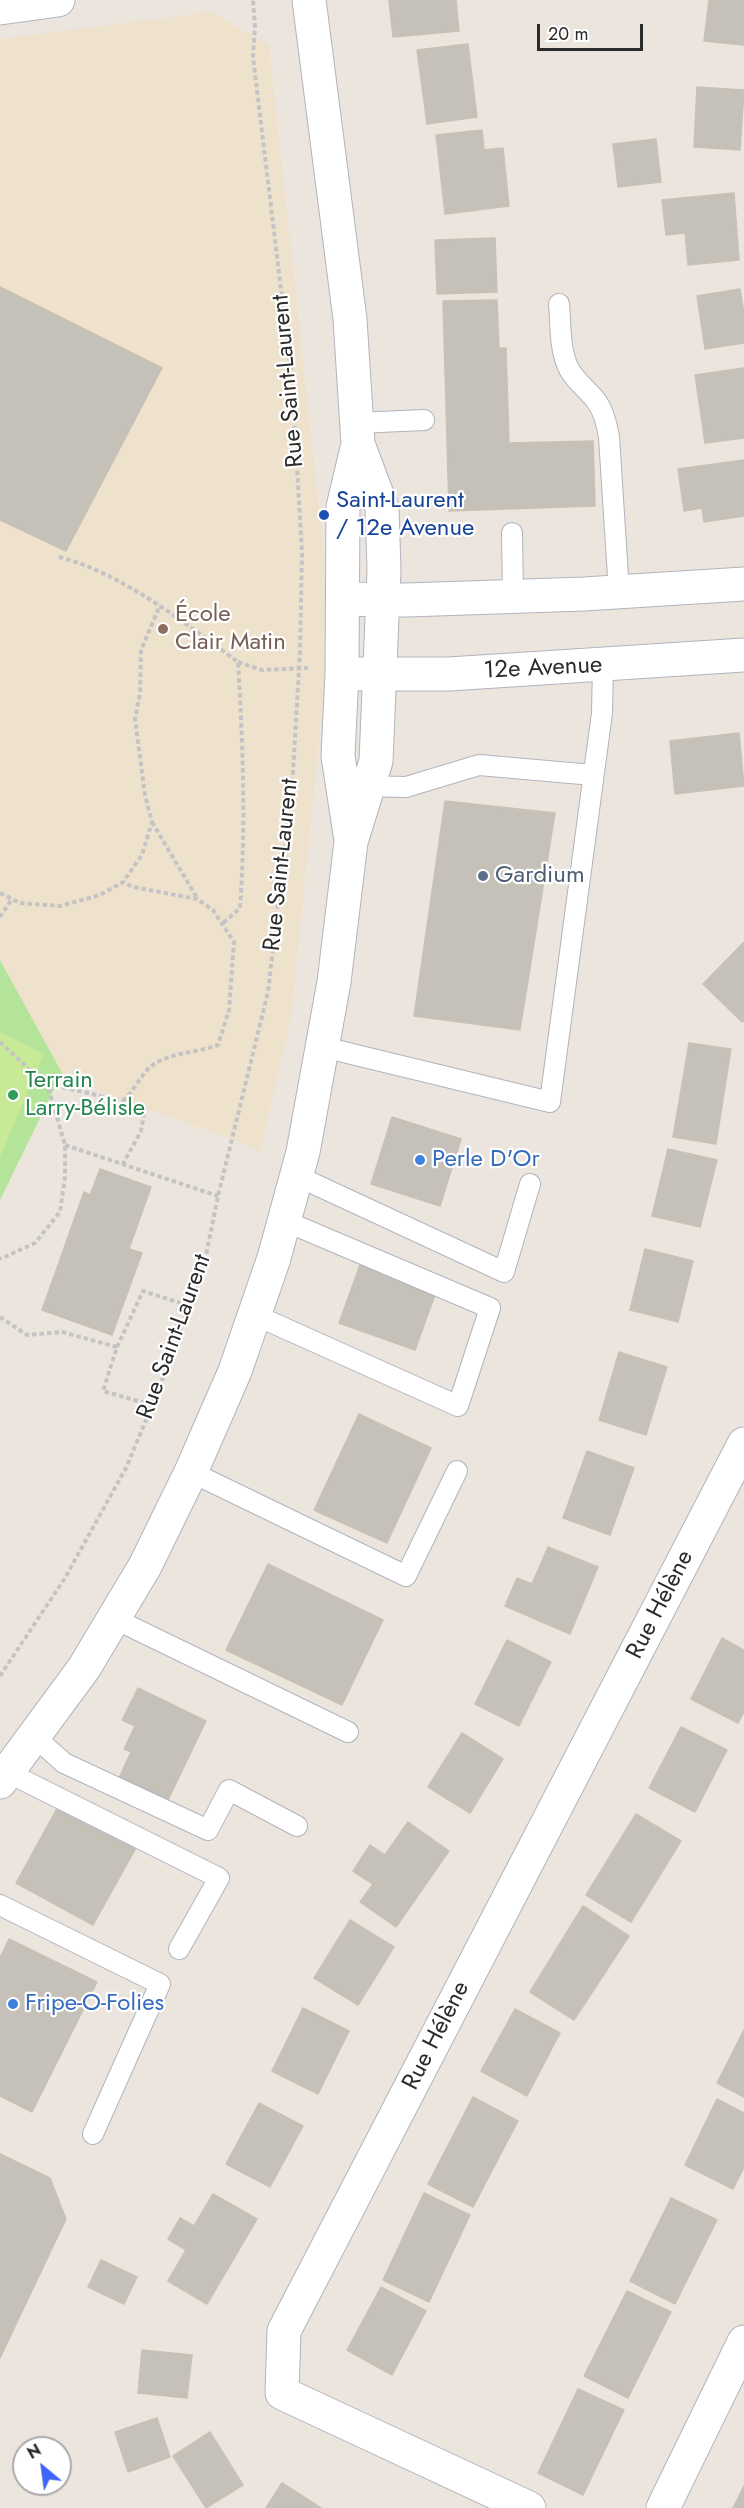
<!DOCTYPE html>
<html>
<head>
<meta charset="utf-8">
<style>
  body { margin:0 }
  #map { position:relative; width:744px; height:2508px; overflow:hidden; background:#ece5dd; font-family:Jost,sans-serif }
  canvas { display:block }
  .north { position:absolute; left:12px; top:2436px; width:60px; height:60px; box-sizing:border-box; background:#fff; border:2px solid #aaa; border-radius:50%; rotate:331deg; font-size:16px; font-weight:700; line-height:24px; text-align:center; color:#2b2b2b }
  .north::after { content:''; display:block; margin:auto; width:21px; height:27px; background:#3e64f8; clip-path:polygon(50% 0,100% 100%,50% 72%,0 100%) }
  .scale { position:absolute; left:537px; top:24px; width:106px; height:27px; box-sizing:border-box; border:3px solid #2b2b2b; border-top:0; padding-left:8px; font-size:18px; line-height:21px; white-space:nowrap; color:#2b2b2b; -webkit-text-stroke:4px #fff; paint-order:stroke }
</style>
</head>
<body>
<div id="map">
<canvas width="744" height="2508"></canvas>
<div class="north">N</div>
<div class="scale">20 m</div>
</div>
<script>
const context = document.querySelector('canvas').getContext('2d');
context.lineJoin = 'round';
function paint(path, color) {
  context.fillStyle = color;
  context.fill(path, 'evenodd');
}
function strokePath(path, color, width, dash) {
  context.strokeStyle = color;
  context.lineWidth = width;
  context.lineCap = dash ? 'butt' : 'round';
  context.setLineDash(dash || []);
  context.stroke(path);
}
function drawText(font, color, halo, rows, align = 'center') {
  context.font = font + ' Jost,sans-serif';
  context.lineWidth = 4.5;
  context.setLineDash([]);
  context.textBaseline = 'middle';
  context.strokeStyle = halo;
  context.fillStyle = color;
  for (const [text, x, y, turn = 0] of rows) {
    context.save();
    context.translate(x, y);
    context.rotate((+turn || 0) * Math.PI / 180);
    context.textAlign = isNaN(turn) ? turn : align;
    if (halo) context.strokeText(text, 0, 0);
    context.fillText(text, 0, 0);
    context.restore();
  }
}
paint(new Path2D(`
  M210,12L269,45L326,575L325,682L291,1018L260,1152L238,1141L123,1101L62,1073L0,960V39Z`), '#eee2cc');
paint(new Path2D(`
  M0,960L62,1073L0,1200Z`), '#b4e39a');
paint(new Path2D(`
  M0,1032L44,1054L0,1157Z`), '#c8ea96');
const building = new Path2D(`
  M389,0H456L459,31L393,37Z
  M709,0H744V45L704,41Z
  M468,44L477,117L427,124L417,50Z
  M697,87L744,90L740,150L694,147Z
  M482,130L484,150L503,148L509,206L445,214L436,135Z
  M656,139L661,182L618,187L613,144Z
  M734,193L739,260L688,265L685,233L666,235L662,200Z
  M495,238L497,292L437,294L435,240Z
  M0,287L162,368L66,551L0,520Z
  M740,289L744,314V343L705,349L697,296Z
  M497,300L499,348H506L509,443L593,441L595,506L449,511L443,301Z
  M744,368V438L705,443L695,375Z
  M744,460V516L704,522L702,508L684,511L678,469Z
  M739,733L744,786L675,794L670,741Z
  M445,801L555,813L520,1030L414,1016Z
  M744,942V1020L742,1022L703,984Z
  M689,1043L731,1049L716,1144L673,1137Z
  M392,1117L461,1139L440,1206L371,1184Z
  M668,1149L717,1160L700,1227L652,1216Z
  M100,1169L151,1187L129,1249L142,1253L112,1335L42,1310L84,1192L90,1195Z
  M645,1249L693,1261L678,1322L630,1310Z
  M360,1265L436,1292L415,1350L339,1323Z
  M619,1352L667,1367L646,1435L599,1420Z
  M359,1414L431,1448L387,1543L314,1510Z
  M587,1451L634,1468L610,1535L563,1518Z
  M548,1547L598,1567L570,1634L505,1606L517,1578L532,1584Z
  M268,1564L383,1620L342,1705L226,1650Z
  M722,1638L744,1650V1712L738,1723L691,1699Z
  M507,1640L551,1662L519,1726L475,1704Z
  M138,1688L206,1721L167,1802L119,1778L131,1752L124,1749L135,1726L122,1720Z
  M681,1727L727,1750L695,1812L649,1788Z
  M462,1733L503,1759L470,1813L428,1787Z
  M59,1805L137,1846L93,1925L16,1883Z
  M636,1814L681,1841L631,1922L586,1895Z
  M408,1822L449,1851L396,1927L360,1902L373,1884L353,1871L370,1845L385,1855Z
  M583,1906L629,1936L574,2020L530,1992Z
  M350,1920L394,1947L358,2005L314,1978Z
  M9,1939L97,1982L32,2112L0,2096V1958Z
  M303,2008L349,2031L318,2094L272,2071Z
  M515,2009L560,2033L527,2096L481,2071Z
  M744,2030V2097L717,2083Z
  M473,2097L518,2121L473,2207L428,2184Z
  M717,2099L744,2113V2167L733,2189L685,2165Z
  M259,2103L303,2126L270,2187L226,2164Z
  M0,2154L50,2178L66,2219L0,2358Z
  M424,2193L470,2215L429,2302L383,2280Z
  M213,2194L257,2219L207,2304L168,2281L186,2250L168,2239L180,2218L194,2226Z
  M671,2198L717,2220L675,2304L630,2281Z
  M101,2260L137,2277L124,2304L88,2287Z
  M381,2287L426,2311L392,2375L347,2350Z
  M627,2291L671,2312L628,2398L584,2376Z
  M142,2350L192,2355L187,2398L138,2393Z
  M578,2389L624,2410L583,2495L538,2473Z
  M157,2418L170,2457L128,2472L115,2432Z
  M210,2432L243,2485L206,2508L173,2456Z
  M282,2483L321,2508H266Z
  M744,2486V2508H733Z`);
paint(building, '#c5c0b8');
strokePath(building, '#c8c1b6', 1.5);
const service = new Path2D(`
  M559,304C561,325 559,349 569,369C576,382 588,390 597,402C604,412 607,425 609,437L619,592
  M357,423L424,420
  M512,533L513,596
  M360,786L406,787L479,765L593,775
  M323,1047L550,1102L602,713L603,665
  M297,1176L504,1272L530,1184
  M255,1315L458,1406L490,1308L285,1221
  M191,1472L406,1576L457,1471
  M115,1619L348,1732
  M35,1737L64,1763L208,1830L229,1790L297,1826
  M7,1772L219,1878L179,1949
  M0,1905L160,1984L93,2134`);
const minor = new Path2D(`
  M0,8L58,0
  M343,599L407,600L584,594L744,584
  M342,674H449L744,655
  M350,834L338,756L342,674L343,507L358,444
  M0,1782L84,1668L145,1566L191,1472L235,1371L274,1258L303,1152L334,982L351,842L376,761L384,570L382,508L358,444L350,319L309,0
  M529,2508L282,2393L284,2331L744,1444
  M663,2508L744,2342`);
strokePath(service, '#b1b4be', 22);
strokePath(minor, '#b1b4be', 35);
strokePath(new Path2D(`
  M59,557C122,573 186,624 238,662C243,744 246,826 240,908L222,924
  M238,662L262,670L308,668
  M152,822L197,898
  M0,893L20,903L60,906L100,895L123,882L142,855L152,822L145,795L135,719L140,693L141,650L160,605
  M0,917L12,899
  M0,1042L48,1087L65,1145V1177L60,1212L35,1243L0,1259
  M48,1084L123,1101L145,1108L141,1131L123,1164
  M123,1101C134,1091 141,1075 150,1067C169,1052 196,1053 218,1045L229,1010L234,942L213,910L197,899L133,887L123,882
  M65,1145L218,1196
  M0,1317L27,1335L62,1332L117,1347L103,1391L152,1405
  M117,1347L143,1291L190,1306
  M0,1676L65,1578L106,1504L127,1466L161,1383L205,1260L218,1196L268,992L293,772L300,652L302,553L292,381L253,57L255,26L253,0`), '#c4c4c4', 4, [4.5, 3]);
strokePath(service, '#fff', 20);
strokePath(minor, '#fff', 33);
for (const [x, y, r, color] of [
  [324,515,6,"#1a4fb4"],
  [163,629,6,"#8d6e63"],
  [483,876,6,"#5c6f8a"],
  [13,1095,6,"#2e9e5b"],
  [420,1160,6,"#3f7fe0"],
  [13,2004,6,"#3f7fe0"]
]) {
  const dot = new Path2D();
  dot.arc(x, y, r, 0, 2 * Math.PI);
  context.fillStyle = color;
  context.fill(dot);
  strokePath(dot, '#fff', 2);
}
drawText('24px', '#2b2b2b', '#fff', [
  ["Rue Saint-Laurent",289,381,-95],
  ["12e Avenue",543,669,-3],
  ["Rue Saint-Laurent",282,865,-84],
  ["Rue Saint-Laurent",175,1337,-70],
  ["Rue Hélène",661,1605,-63],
  ["Rue Hélène",437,2036,-63]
]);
drawText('24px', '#164399', '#fff', [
  ["Saint-Laurent",336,501],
  ["/ 12e Avenue",336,529]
], 'left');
drawText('24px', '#785e54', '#fff', [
  ["École",175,615],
  ["Clair Matin",175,643]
], 'left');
drawText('24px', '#4e5e75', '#fff', [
  ["Gardium",495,876]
], 'left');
drawText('24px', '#27864d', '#fff', [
  ["Terrain",25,1081],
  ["Larry-Bélisle",25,1109]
], 'left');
drawText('24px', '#366cbe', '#fff', [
  ["Perle D'Or",432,1160],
  ["Fripe-O-Folies",25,2004]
], 'left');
</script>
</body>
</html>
